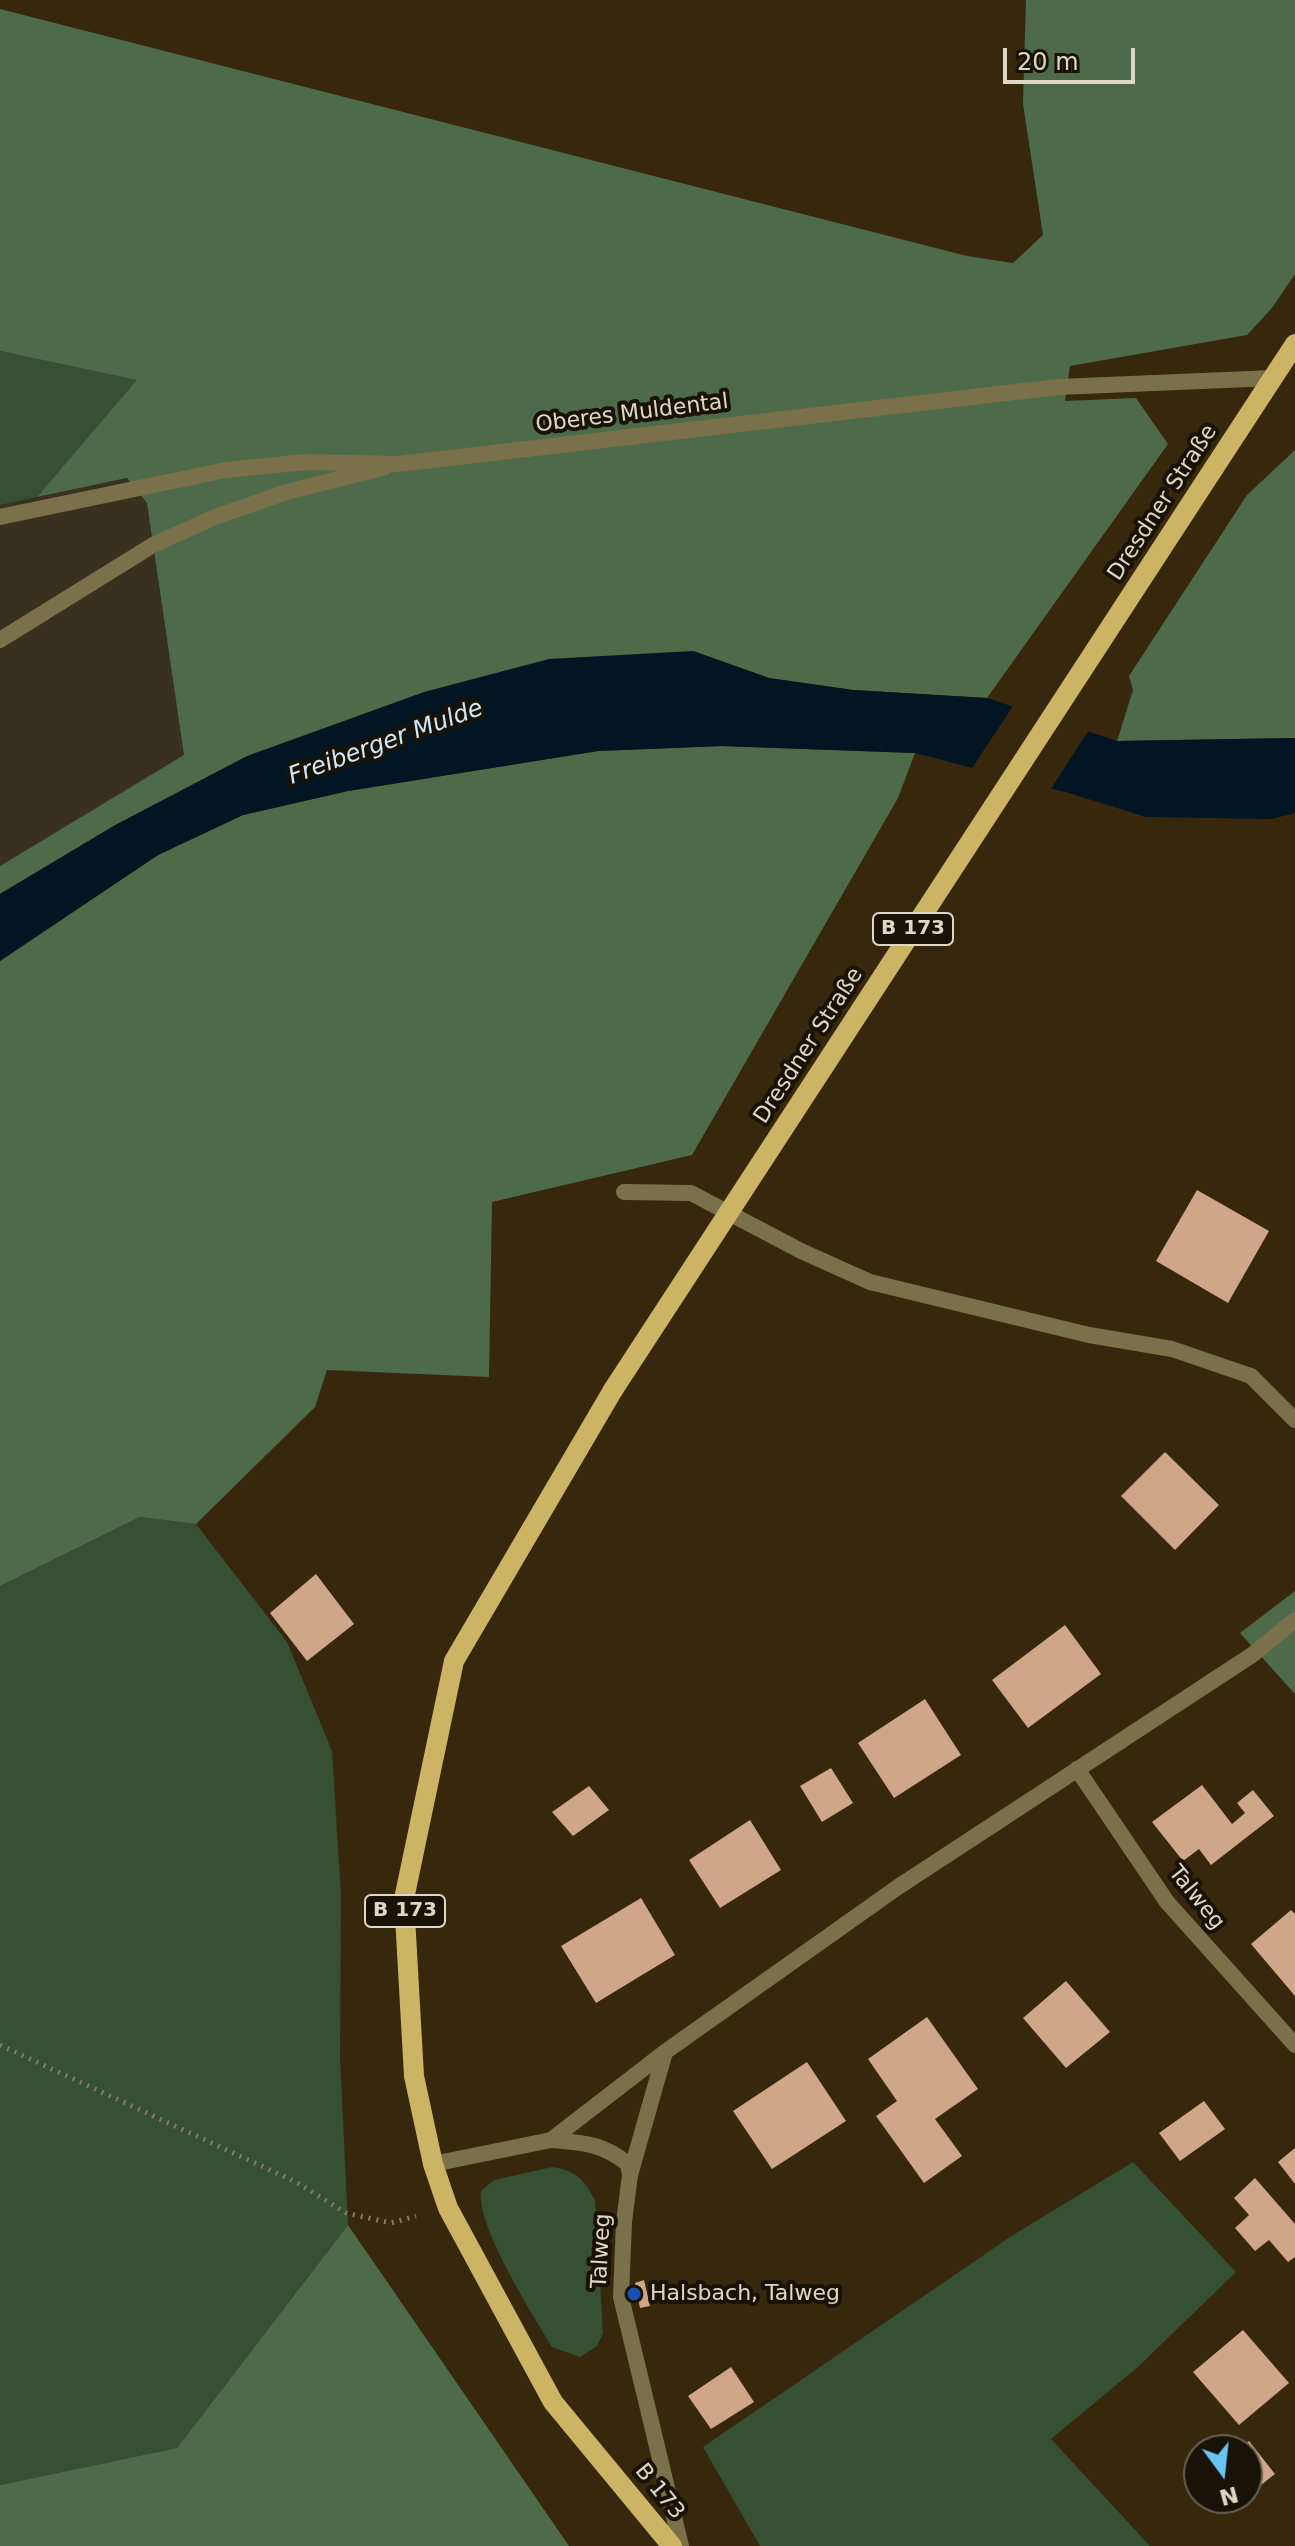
<!DOCTYPE html>
<html>
<head>
<meta charset="utf-8">
<style>
  body { margin:0 }
  #map { position:relative; width:1295px; height:2546px; overflow:hidden; background:#37270c; font-family:"DejaVu Sans",sans-serif }
  canvas { display:block }
  .north { position:absolute; left:1183px; top:2434px; width:80px; height:80px; box-sizing:border-box; background:#181207; border:2px solid #686053; border-radius:50%; rotate:165deg; font-size:22px; font-weight:700; line-height:32px; text-align:center; color:#e0d6c6 }
  .north::after { content:''; display:block; margin:auto; width:28px; height:36px; background:#68c4f0; clip-path:polygon(50% 0,100% 100%,50% 72%,0 100%) }
  .scale { position:absolute; left:1003px; top:48px; width:132px; height:36px; box-sizing:border-box; border:4px solid #e0d6c6; border-top:0; padding-left:10px; font-size:24px; line-height:28px; white-space:nowrap; color:#e0d6c6; -webkit-text-stroke:6px #181207; paint-order:stroke }
</style>
</head>
<body>
<div id="map">
<canvas width="1295" height="2546"></canvas>
<div class="north">N</div>
<div class="scale">20 m</div>
</div>
<script>
const context = document.querySelector('canvas').getContext('2d');
context.lineJoin = 'round';
function paint(path, color) {
  context.fillStyle = color;
  context.fill(path, 'evenodd');
}
function strokePath(path, color, width, dash) {
  context.strokeStyle = color;
  context.lineWidth = width;
  context.lineCap = dash ? 'butt' : 'round';
  context.setLineDash(dash || []);
  context.stroke(path);
}
function drawText(font, color, halo, rows, align = 'center') {
  context.font = font + ' "DejaVu Sans",sans-serif';
  context.lineWidth = 8;
  context.setLineDash([]);
  context.textBaseline = 'middle';
  context.strokeStyle = halo;
  context.fillStyle = color;
  for (const [text, x, y, turn = 0] of rows) {
    context.save();
    context.translate(x, y);
    context.rotate((+turn || 0) * Math.PI / 180);
    context.textAlign = isNaN(turn) ? turn : align;
    if (halo) context.strokeText(text, 0, 0);
    context.fillText(text, 0, 0);
    context.restore();
  }
}
paint(new Path2D(`
  M128,478L147,503L184,756L0,866V505Z`), '#3a3020');
paint(new Path2D(`
  M0,351L138,380L37,497L0,505Z
  M140,1517L196,1524L287,1642L332,1751L341,1896L340,2058L348,2225L177,2448L0,2485V1586Z
  M1133,2162L1236,2272L1139,2366L1051,2439L1150,2546H760L703,2447L1013,2235Z
  M552,2167C575,2170 584,2179 595,2200L603,2333L597,2346L580,2357L552,2347C533,2315 476,2226 481,2191L494,2180Z`), '#365033');
paint(new Path2D(`
  M1026,0H1295V274L1272,308L1247,335L1070,366L1065,401L1136,398L1168,444L987,698L853,690L769,678L693,651L117,824L0,894V866L184,755L147,503L127,478L37,497L137,380L0,351V9L967,256L1013,263L1043,235L1023,104Z
  M1295,450V738L1117,741L1133,690L1129,676L1247,495Z
  M722,746L915,753L898,798L692,1155L492,1202L489,1377L327,1370L315,1407L196,1524L140,1517L0,1586V961L158,855L243,815L348,791L598,751Z
  M1295,1591V1694L1240,1633Z
  M348,2225L569,2546H0V2485L177,2448Z`), '#4d6b49');
paint(new Path2D(`
  M693,651L769,678L853,690L987,698L1117,741L1295,738V813L1271,819L1146,817L1069,793L915,753L722,746L598,751L348,791L243,815L158,855L0,961V894L117,824L247,756L424,692L549,659Z`), '#011622');
paint(new Path2D(`
  M1015,703L1090,728L1049,792L970,771Z`), '#37270c');
paint(new Path2D(`
  M1197,1190L1269,1231L1228,1303L1156,1261Z
  M1165,1452L1219,1505L1175,1550L1121,1496Z
  M316,1574L354,1624L307,1661L270,1613Z
  M1065,1625L1101,1674L1028,1728L992,1680Z
  M925,1699L961,1755L894,1798L858,1743Z
  M831,1768L853,1803L822,1822L800,1786Z
  M1202,1785L1232,1824L1245,1813L1237,1803L1253,1790L1274,1816L1211,1865L1199,1849L1183,1861L1152,1822Z
  M589,1786L609,1810L573,1836L552,1812Z
  M750,1820L781,1870L720,1908L689,1860Z
  M641,1898L675,1955L596,2003L561,1946Z
  M1291,1910L1295,1914V1996L1251,1944Z
  M1066,1981L1110,2032L1066,2068L1023,2018Z
  M927,2017L978,2089L935,2119L962,2156L924,2183L876,2116L897,2101L868,2059Z
  M807,2062L846,2121L772,2169L733,2111Z
  M1204,2101L1225,2129L1180,2161L1159,2133Z
  M1295,2148V2184L1278,2162Z
  M1255,2178L1295,2224V2257L1288,2262L1269,2240L1255,2251L1235,2228L1249,2215L1234,2198Z
  M644,2280L650,2306L640,2308L635,2283Z
  M1243,2330L1289,2383L1239,2425L1193,2372Z
  M731,2367L754,2402L711,2429L688,2396Z
  M1249,2441L1275,2474L1247,2496V2450H1238Z
  M1217,2498H1245L1228,2512Z`), '#cfa688');
strokePath(new Path2D(`
  M0,2045L296,2182L346,2213L391,2223L416,2216`), '#877a64', 5, [2, 6]);
strokePath(new Path2D(`
  M0,640L153,545L215,517L287,492L386,467
  M551,2140C584,2143 602,2143 628,2164L630,2175`), '#7a704a', 16);
strokePath(new Path2D(`
  M0,517L226,470L306,462L398,464L1058,387L1273,378
  M624,1192L691,1193L801,1251L870,1282L1089,1335L1172,1349L1251,1376L1295,1420
  M1077,1769L1167,1902L1295,2045
  M665,2052L630,2175L624,2222L621,2297L681,2546
  M433,2164L551,2140L665,2052L898,1887L1252,1655L1295,1620`), '#7a704a', 16);
strokePath(new Path2D(`
  M1214,468L1295,344
  M613,1390L454,1661L404,1899L414,2076L433,2164L448,2208L553,2402L672,2546`), '#cbb564', 20);
strokePath(new Path2D(`
  M613,1390L1214,468`), '#cbb564', 20);
for (const [x, y, r, color] of [
  [634,2294,8,"#1a4fb4"]
]) {
  const dot = new Path2D();
  dot.arc(x, y, r, 0, 2 * Math.PI);
  context.fillStyle = color;
  context.fill(dot);
  strokePath(dot, '#181207', 3);
}
for (const [x, y, w] of [
  [913,929,80],
  [405,1911,80]
]) {
  const box = new Path2D();
  box.roundRect(x - w / 2, y - 16, w, 32, 6);
  context.fillStyle = '#181207';
  context.fill(box);
  strokePath(box, '#e0d6c6', 2);
}
drawText('bold 20px', '#e0d6c6', null, [
  ["B 173",913,929],
  ["B 173",405,1911]
]);
drawText('22px', '#e0d6c6', '#181207', [
  ["Oberes Muldental",632,414,-7],
  ["Dresdner Straße",1163,503,-57],
  ["Dresdner Straße",809,1046,-57],
  ["Talweg",1196,1898,51],
  ["Talweg",602,2251,-87],
  ["B 173",659,2492,51]
]);
drawText('22px', '#e0d6c6', '#181207', [
  ["Halsbach, Talweg",650,2294]
], 'left');
drawText('italic 24px', '#cde9fa', '#181207', [
  ["Freiberger Mulde",386,743,-20]
]);
</script>
</body>
</html>
